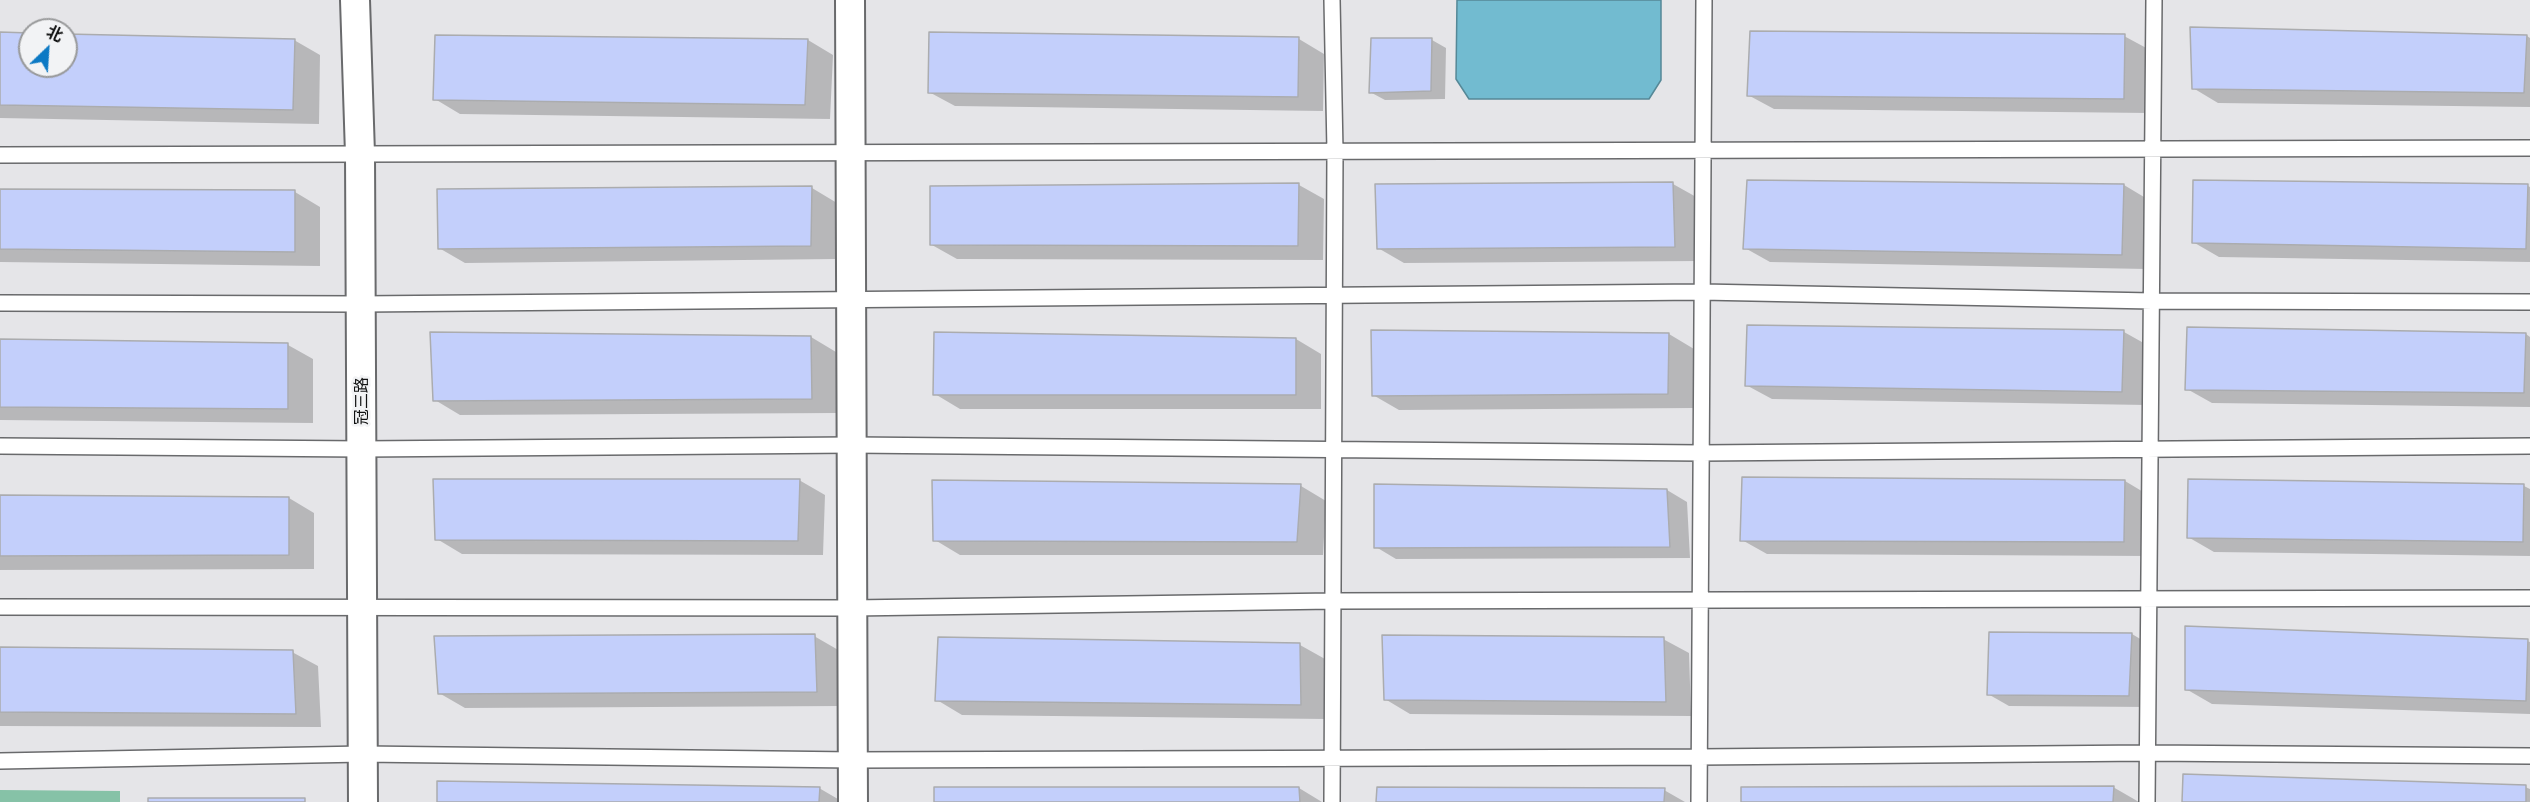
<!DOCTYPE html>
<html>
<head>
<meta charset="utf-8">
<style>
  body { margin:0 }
  #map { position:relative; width:2530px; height:802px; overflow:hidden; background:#e5e5e8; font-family:Merriweather,"Noto Sans SC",serif }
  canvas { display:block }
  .north { position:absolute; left:18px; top:18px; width:60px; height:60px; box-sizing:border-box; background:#f2f3f5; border:2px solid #98999a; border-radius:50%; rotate:25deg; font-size:16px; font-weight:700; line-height:24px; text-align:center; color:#101111 }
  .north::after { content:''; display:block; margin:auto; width:21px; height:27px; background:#0c79c4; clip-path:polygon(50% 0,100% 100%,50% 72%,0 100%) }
</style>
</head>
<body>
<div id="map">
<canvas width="2530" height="802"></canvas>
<div class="north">北</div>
</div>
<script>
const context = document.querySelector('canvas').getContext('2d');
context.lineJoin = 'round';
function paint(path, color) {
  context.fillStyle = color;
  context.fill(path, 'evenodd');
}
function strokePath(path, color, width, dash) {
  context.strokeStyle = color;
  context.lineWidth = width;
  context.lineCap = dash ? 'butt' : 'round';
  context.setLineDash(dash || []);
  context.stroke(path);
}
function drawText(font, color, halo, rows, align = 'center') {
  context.font = font + ' Merriweather,"Noto Sans SC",serif';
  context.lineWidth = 5;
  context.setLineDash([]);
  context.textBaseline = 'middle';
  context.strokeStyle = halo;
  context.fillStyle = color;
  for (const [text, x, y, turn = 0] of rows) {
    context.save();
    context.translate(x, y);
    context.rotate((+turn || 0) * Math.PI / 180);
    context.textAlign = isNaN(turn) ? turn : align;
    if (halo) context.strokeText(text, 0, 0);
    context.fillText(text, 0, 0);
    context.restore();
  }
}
paint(new Path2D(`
  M0,790L120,791V802H0Z`), '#86c2a7');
const water = new Path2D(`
  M1457,0H1661V80L1649,99H1469L1456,79Z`);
paint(water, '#72bbd0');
strokePath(water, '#558897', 1.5);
paint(new Path2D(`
  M0,34H30V66H66V35L294,40L320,55L319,124L0,118Z
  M2124,36L2150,50L2149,113L1774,109L1748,95Z
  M2527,36L2530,38V107L2218,103L2193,88Z
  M1299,39L1324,54L1323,111L955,106L929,92Z
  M1372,39L1432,40L1446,48L1445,99L1385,100L1370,92Z
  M808,40L833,55L830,119L460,114L435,99Z
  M1673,184L1698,198L1700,261L1404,263L1378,248Z
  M1299,185L1324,199L1323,260L957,259L932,245Z
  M2124,185L2149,200L2147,269L1770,262L1745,248Z
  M2528,186L2530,187V262L2219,257L2193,242Z
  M812,188L837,203L836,259L465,263L439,248L438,190Z
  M0,190L295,192L320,207V266L0,262Z
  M1749,326L2124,332L2149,346L2147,405L1772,399L1746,385Z
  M1669,334L1694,349L1693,408L1399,410L1373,395Z
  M2526,334L2530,337V407L2212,403L2187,389Z
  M811,337L836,352L837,413L460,415L435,400Z
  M1296,339L1321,354V409H960L935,394Z
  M0,341L288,345L313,359V423L0,420Z
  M799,480L825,495L823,555L462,554L437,539Z
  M934,481L1301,486L1326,501L1323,555H960L935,540Z
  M2125,481L2150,496L2149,556L1767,554L1742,540Z
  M2524,486L2530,489V556L2214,552L2188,537Z
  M1667,490L1687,502L1690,558L1396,559L1376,547Z
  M0,496L289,498L314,513V569L0,570Z
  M2132,634L2152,646L2149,707L2009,706L1988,694Z
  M814,636L840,651L842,706L465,708L439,693Z
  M1663,639L1689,653L1691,716L1410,714L1385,699Z
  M2527,641L2530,642V714L2212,704L2186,689Z
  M1300,645L1325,659L1326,719L962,715L937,700Z
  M0,648L292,652L318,666L321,727L0,726Z
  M2113,787L2139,802H1742Z
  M2525,787L2530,789V802H2184Z
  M819,788L843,802H439Z
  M1299,788L1322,802H936Z
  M1664,790L1685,802H1378Z`), '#0003');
const building = new Path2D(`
  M2190,27L2527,35L2524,93L2192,89Z
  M1750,31L2125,34L2124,99L1747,96Z
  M0,32L30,33V66H66V34L295,39L293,110L0,105Z
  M929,32L1299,37L1298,97L928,93Z
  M435,35L808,39L805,105L433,100Z
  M1371,38H1432L1431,91L1369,93Z
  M1747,180L2124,184L2122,255L1743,249Z
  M2193,180L2528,184L2526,249L2192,243Z
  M1673,182L1675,247L1377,249L1375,184Z
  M1299,183L1298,246L930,245V186Z
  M812,186L811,246L438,249L437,189Z
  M0,189L295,190V252L0,249Z
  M1747,325L2124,330L2122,392L1745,386Z
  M2187,327L2526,333L2524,393L2185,390Z
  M1371,330L1669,333L1668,394L1372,396Z
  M430,332L811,336L812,399L433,401Z
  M934,332L1296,338V395H933Z
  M0,339L288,343V409L0,407Z
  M1742,477L2125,480L2124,542L1740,541Z
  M433,479H800L798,541L435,540Z
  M2188,479L2524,484L2523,542L2187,538Z
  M932,480L1301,484L1297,542L933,541Z
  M1374,484L1667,489L1670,547L1374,548Z
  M0,495L289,497V555L0,556Z
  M2185,626L2528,639L2526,701L2185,690Z
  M1989,632L2132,633L2129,696L1987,695Z
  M815,634L817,692L438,694L434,636Z
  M1382,635L1664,637L1666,702L1384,700Z
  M938,637L1300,643L1301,705L935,701Z
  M0,647L293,650L296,714L0,712Z
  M2183,774L2526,785V802H2182Z
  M437,781L820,787L819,802H437Z
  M2114,786L2113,802H1741V787Z
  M934,787H1299L1300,802H934Z
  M1377,787L1665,788L1664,802H1376Z
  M148,798H305V802H148Z`);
paint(building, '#c3cffb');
strokePath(building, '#abacae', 1.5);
const lane = new Path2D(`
  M1332,0L1335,151L1332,802
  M0,155L2530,148
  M0,303L361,304L1702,292L2152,301L2530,302
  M0,446L362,449L852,445L1701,453L2530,446
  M0,607L852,608L1333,601L2530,598
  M0,761L363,754L853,760L1699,757L2147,753L2530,756
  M1699,802L1704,0
  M2147,802L2154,0`);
const street = new Path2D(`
  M355,0L360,154L363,802
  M850,0L853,802`);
strokePath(lane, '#696a6c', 18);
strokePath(street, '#696a6c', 32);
strokePath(lane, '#fff', 15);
strokePath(street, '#fff', 28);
drawText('16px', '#101111', '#f2f3f5', [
  ["冠三路",362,401,-90]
]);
</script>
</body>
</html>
